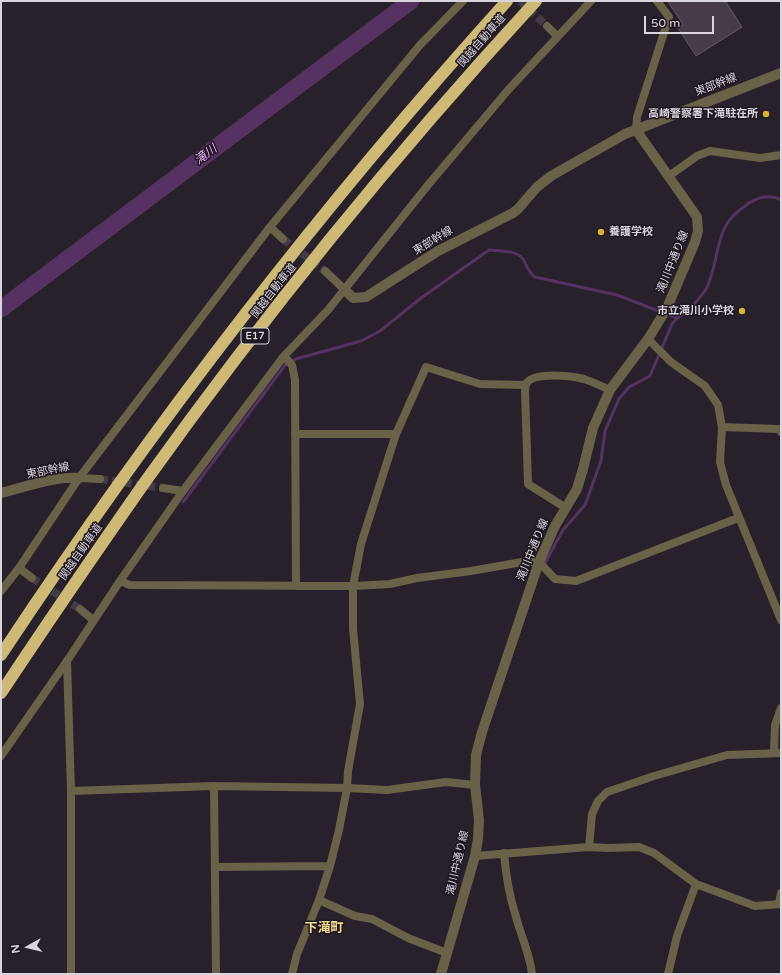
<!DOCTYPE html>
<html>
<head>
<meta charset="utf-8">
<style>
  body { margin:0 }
  #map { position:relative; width:782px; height:975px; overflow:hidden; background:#28202b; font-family:"Varela Round",sans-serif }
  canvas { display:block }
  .frame { position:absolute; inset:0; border:2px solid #dad5dc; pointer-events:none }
  .north { position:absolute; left:8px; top:927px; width:40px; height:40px; -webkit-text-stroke:3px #1f1721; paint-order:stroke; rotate:262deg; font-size:11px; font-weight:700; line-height:16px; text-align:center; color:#dad5dc }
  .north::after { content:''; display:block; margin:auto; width:14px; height:18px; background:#dad5dc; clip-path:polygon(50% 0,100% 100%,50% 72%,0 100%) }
  .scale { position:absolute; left:644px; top:16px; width:70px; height:18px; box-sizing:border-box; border:2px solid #dad5dc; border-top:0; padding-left:5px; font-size:12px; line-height:14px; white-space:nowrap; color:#dad5dc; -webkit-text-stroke:3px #1f1721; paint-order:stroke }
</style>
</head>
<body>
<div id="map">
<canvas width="782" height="975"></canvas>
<div class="frame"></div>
<div class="north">N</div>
<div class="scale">50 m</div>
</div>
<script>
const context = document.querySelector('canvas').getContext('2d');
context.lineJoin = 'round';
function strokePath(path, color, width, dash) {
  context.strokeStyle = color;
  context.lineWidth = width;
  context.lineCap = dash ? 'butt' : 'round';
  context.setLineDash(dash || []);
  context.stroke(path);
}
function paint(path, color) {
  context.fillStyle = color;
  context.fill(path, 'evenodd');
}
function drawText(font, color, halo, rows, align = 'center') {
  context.font = font + ' "Varela Round","Noto Sans JP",sans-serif';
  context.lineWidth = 3;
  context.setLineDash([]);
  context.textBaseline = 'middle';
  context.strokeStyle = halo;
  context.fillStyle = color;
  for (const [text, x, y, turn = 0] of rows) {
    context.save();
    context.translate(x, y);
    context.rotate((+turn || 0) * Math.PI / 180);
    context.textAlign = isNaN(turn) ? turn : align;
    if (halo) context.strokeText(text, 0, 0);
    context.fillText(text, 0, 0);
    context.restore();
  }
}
strokePath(new Path2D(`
  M183,502L286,364L296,359L361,341L380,331L421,298L489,250C500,251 516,250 523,259C527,266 528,272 535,277L617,295L677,318
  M545,563L563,530L585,505L601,461L605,431L619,399L629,387L650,376L672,324C676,318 681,316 686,312C694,305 700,298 706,289C718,267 715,236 732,217C737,212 744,207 749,203C758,197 771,194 781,200`), '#563263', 3);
strokePath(new Path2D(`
  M1,309L411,1`), '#563263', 17);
const building = new Path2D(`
  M668,1H727L726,2L742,27L696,56L678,28L683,25Z`);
paint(building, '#463d49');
strokePath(building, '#615865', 1);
strokePath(new Path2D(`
  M520,1L547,26
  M283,239L325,271
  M100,479L163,488
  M32,578L80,609`), '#433b46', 8, [8, 4]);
strokePath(new Path2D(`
  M547,26L557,36
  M636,129L637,117L669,17L657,1
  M669,176L697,156L710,151L760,158L781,155
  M270,227L283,239
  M325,271L345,290
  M648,339L671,362L705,386L718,405L722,427L720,462L726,485L781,620
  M284,356L292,365L295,380L296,586
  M722,427L779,429L781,432
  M295,434H396
  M79,478L100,479
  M163,488L183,491
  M566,508L528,484L525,391C525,390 526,385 526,384C533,371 572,376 584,379C593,382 601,386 610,390
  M19,568L32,578
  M120,581L130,585L353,586L390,584L417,578L471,571L522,562H539L555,579L576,581L738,518
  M1,591L19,568L79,478L270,227L420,45L463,1
  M80,609L93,620
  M67,661L71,791V974
  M774,752L775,725L781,708
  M1,756L67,661L120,581L183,491L284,356L328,310L428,185L509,89L591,1
  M214,786L216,974
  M71,791L214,786L347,788L387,790L446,782L475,785
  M589,847L592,814L598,801L607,792L654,776L727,755L781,753
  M504,853C506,877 509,895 516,917C521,936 530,954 532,974
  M475,856L589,847L608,848L639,847L654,853L696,884L755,906L781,904
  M215,867L330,866
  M319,900L355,916L372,919L408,938L447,953
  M779,904L781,893
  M292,974L297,954L319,900L330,866L339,830L347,788L348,771L360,704L353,629V586L361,544L396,434L426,367L480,384L526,385
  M668,974L677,936L696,884`), '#6a6248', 8);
strokePath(new Path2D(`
  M345,290L353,298L366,297L438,251L513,213L518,209L537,187L551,176L625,134L781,73
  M1,493C26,487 53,476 79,478
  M441,974L475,856L478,839L479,820L475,785L476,755L482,732L539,562L555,526L577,489L583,469L593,428L610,390L648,339L667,308L695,242L698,231L697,217L641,137L636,129`), '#6a6248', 10);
strokePath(new Path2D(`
  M1,655C153,425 322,206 507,1
  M1,693C48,622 96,552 145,482C265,314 396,153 536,1`), '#ceb976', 12);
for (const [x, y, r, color] of [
  [766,114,4,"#d8b434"],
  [601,232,4,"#d8b434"],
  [742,311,4,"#d8b434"]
]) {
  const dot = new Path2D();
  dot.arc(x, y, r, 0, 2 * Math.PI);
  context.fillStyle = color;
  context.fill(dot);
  strokePath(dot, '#1f1721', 1.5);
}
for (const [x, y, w] of [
  [255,336,28]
]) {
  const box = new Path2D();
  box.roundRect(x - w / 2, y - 8, w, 16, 3);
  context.fillStyle = '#1f1721';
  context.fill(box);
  strokePath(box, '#dad5dc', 1);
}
drawText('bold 10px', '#dad5dc', null, [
  ["E17",255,336]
]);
drawText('11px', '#dad5dc', '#1f1721', [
  ["関越自動車道",482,41,-49],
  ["東部幹線",716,85,-21],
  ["東部幹線",433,241,-31],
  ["滝川中通り線",673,262,-68],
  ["関越自動車道",274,291,-52],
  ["東部幹線",48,471,-11],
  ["滝川中通り線",533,550,-68],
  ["関越自動車道",81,552,-55],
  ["滝川中通り線",458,863,-77]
]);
drawText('bold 11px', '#dad5dc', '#1f1721', [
  ["高崎警察署下滝駐在所",758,114],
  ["養護学校",609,232,"left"],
  ["市立滝川小学校",734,311]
], 'right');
drawText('italic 12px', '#e8b0fc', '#1f1721', [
  ["滝川",206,155,-37]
]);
drawText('bold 13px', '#f3da8d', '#1f1721', [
  ["下滝町",324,929]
]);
</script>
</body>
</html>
